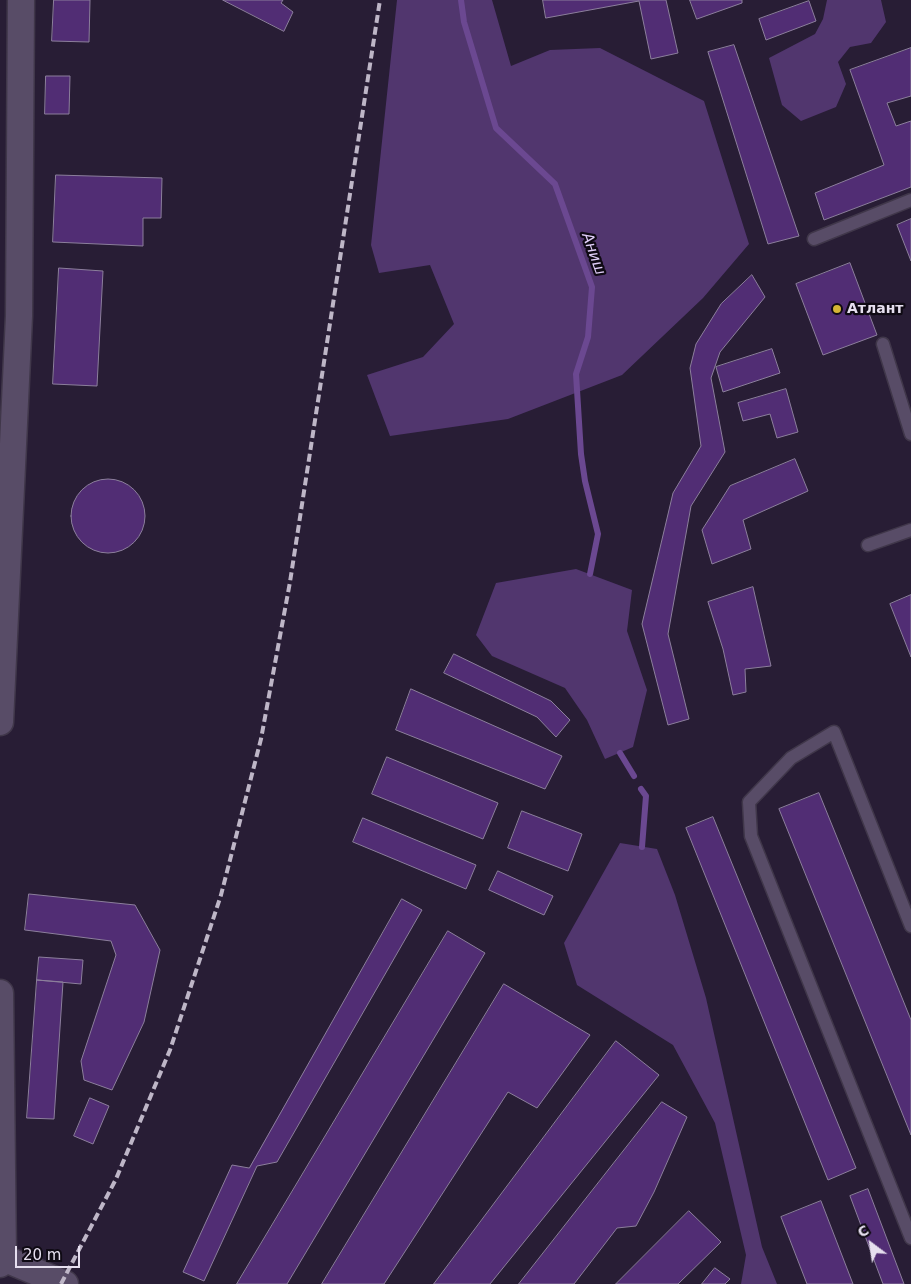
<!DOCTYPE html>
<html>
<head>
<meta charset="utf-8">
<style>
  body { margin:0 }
  #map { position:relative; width:911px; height:1284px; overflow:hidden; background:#281d35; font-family:"DejaVu Sans",sans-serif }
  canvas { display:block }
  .north { position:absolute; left:846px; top:1219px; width:50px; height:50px; -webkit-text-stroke:4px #0f0a14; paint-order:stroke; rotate:329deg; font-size:14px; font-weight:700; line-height:20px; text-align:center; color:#e6dfef }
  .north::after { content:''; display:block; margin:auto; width:18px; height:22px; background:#e6dfef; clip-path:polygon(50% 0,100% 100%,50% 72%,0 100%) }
  .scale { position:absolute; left:15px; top:1246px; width:65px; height:22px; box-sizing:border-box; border:2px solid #e6dfef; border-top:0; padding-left:6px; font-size:15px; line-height:18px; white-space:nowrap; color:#e6dfef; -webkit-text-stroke:4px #0f0a14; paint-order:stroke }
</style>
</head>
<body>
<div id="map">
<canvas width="911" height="1284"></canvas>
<div class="north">С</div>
<div class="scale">20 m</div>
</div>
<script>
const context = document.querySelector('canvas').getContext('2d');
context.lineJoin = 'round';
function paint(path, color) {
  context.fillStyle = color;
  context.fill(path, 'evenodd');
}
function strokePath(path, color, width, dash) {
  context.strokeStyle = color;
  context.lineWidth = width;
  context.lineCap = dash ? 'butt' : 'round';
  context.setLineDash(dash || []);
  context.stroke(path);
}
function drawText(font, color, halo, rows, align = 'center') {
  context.font = font + ' "DejaVu Sans",sans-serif';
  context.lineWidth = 4.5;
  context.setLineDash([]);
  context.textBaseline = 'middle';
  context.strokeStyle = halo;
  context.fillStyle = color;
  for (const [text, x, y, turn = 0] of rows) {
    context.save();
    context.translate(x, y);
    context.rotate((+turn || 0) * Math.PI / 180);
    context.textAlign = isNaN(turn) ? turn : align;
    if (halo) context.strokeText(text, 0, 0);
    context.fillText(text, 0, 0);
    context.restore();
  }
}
paint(new Path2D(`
  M397,0H492L511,66L550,50L600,48L704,101L749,244L703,298L622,375L508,419L390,436L367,375L423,357L454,324L430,265L379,273L371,245Z
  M827,0H881L886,22L871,43L850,47L838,62L846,84L836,107L801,121L782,105L769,58L815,34L823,19Z
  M576,569L632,590L627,631L647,690L633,747L605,759L587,720L565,688L492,656L476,635L496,583Z
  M620,843L657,849L675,895L706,998L762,1247L777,1284H741L746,1255L715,1123L673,1045L577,985L564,943Z`), '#51366e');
strokePath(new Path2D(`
  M461,0L464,22L496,128L555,184L592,287L588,337L576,374L581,454L585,481L598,534L590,574
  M620,753L634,776
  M641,789L646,796L642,847`), '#6b4891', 6);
const building = new Path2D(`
  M54,0H90L89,42L52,41Z
  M223,0H283L281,3L293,12L284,31Z
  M543,0H666L678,53L651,59L639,1L546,18Z
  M690,0H742V3L697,19Z
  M809,1L816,21L766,40L759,19Z
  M734,45L799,236L768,244L708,52Z
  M911,48V96L887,103L896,126L911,121V187L824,220L815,193L884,165L850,70Z
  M46,76H70L69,114H45Z
  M56,175L162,178L161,218H143V246L53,242Z
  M911,219V261L897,225Z
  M850,263L877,335L823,355L796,284Z
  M59,268L103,271L97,386L53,384Z
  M752,275L765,297L720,352L711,378L725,452L691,506L668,634L689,719L668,725L642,624L673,493L701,446L690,368L696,344L721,304Z
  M772,349L780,373L723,392L716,367Z
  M786,389L798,432L777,438L770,414L743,421L738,403Z
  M795,459L808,491L743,520L751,549L712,564L702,530L730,486Z
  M71 516a37 37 0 1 1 74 0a37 37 0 1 1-74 0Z
  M753,587L771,666L745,669L746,692L733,695L723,649L708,602Z
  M911,595V657L890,604Z
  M454,654L551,701L570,720L556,737L537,717L444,673Z
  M411,689L562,756L545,789L396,730Z
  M387,757L498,803L483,839L372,794Z
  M819,793L911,1020V1135L779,809Z
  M522,811L582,834L568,871L508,848Z
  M713,817L856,1168L828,1180L686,828Z
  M363,818L476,865L466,889L353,842Z
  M498,871L553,896L544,915L489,890Z
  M29,894L135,905L160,950L144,1022L112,1090L84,1080L81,1061L116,955L111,941L25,930Z
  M402,899L422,910L277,1162L257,1166L204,1281L183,1272L232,1165L249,1168Z
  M448,931L485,953L287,1284H237Z
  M39,957L83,960L81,984L37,980Z
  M37,980L63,982L54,1119L27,1118Z
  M504,984L590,1035L537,1108L508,1092L384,1284H322Z
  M616,1041L659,1075L490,1284H434Z
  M90,1098L109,1106L93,1144L74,1136Z
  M662,1102L687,1117L654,1192L636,1226L617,1228L574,1284H519Z
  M868,1189L904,1284H883L850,1196Z
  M821,1201L853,1284H807L781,1217Z
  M689,1211L721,1242L678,1284H616Z
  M715,1268L730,1279L725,1284H702Z`);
paint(building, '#512d74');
strokePath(building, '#8c7f9c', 1);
const lane = new Path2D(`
  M814,239L911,200
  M883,344L911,434
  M868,545L911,530
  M911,926L834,732L791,758L749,802L751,836L911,1238`);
const street = new Path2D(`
  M0,722L19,316L21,0
  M0,993L3,1258L0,1264
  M3,1258L65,1284`);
strokePath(lane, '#40374a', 15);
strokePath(street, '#40374a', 29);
strokePath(lane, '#584c67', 12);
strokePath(street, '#584c67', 26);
strokePath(new Path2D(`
  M61,1284L116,1179L170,1050L221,895L261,739L290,582L380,0`), '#beb6c7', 4, [8, 4]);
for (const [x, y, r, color] of [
  [837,309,5,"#d5b535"]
]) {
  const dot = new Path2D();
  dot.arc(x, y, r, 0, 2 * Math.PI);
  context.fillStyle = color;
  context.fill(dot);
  strokePath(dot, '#0f0a14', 2);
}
drawText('bold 14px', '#e6dfef', '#0f0a14', [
  ["Атлант",847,309]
], 'left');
drawText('italic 15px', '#e1cff9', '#0f0a14', [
  ["Аниш",593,254,70]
]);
</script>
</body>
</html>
